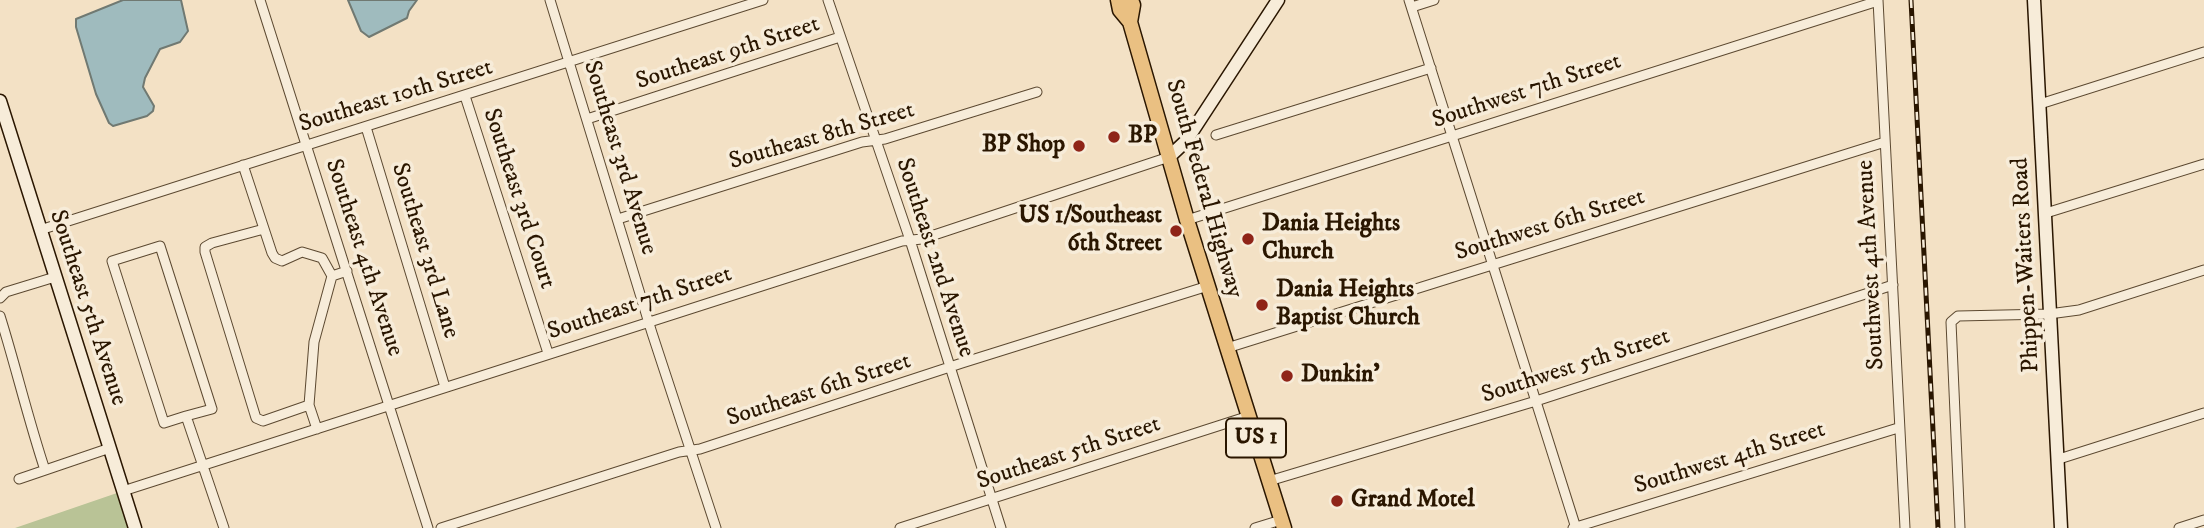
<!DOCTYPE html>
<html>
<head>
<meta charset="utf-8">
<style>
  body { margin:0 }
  canvas { display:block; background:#f3e1c5 }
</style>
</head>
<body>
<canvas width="2204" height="528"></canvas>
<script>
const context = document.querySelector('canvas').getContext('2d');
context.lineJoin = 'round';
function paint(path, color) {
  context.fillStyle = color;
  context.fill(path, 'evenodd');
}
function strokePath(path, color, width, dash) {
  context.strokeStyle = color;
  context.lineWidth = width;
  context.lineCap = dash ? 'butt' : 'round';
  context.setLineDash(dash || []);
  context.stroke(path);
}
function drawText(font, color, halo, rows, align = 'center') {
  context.font = font + ' "IM FELL DW Pica",serif';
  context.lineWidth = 7;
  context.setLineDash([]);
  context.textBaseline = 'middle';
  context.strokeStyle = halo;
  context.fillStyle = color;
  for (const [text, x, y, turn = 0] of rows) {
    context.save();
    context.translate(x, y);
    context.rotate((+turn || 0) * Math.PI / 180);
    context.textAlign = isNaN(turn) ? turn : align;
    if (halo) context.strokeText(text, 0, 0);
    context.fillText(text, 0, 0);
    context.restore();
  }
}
paint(new Path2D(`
  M117,493L129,528H15Z`), '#b9c396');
const water = new Path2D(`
  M123,0H181L188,31L180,42L160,49L145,78L143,87L154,106L153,111L147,116L113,126L109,123L96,94L76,27V19Z
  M348,0H417L409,11L407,18L369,37L361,31Z`);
paint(water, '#9fbbbe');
strokePath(water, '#707972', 2);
const street = new Path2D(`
  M260,0L428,528
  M550,0L652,333L716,528
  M828,0L910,240L1001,528
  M1409,0L1576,528
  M1878,0L1905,528
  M1412,7L1434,0
  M465,96L548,353
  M2040,104L2204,52
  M587,119L840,37
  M366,127L445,387
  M1216,135L1431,68
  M243,165L272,253L275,258L282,261L302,252L322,258L332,276L347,271
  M2046,213L2204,164
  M618,219L862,142L885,139L1037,92
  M1187,220L1878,1
  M264,229L212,243L205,247V252L256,418L263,421L309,405
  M40,230L763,0
  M0,298L6,292L55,277
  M0,316C16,367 28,419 45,470
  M1227,348L1885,142
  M186,416L212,409L160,246L112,261L164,423L186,416L224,528
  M317,429L309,405L314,342L332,276
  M2059,459L2204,413
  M19,479L110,448
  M1269,481L1536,401L1893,285
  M123,491L902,241L922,239L1169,157
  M441,528L679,452L700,449L962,363L1208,286
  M900,528L1249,416
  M1255,528L1281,520
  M1573,528L1898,428
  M1960,528L1951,322L1958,316L2049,314L2079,310L2204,270
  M2179,528L2204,520`);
const secondary = new Path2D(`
  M2034,0L2061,528
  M0,101L135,528
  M1169,157L1186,141L1278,0`);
const primary = new Path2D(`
  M1118,0L1120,10L1130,22L1187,220L1284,528
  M1130,22L1133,5L1131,0`);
strokePath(street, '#5c4931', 11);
strokePath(secondary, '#2a1600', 15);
strokePath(primary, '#2a1600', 17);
strokePath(street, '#f7ecd9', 9);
strokePath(secondary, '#f7ecd9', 12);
strokePath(primary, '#eac082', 14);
const rail = new Path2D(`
  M1911,0L1938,528`);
strokePath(rail, '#2a1600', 5);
strokePath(rail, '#f7ecd9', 2.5, [8]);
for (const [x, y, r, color] of [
  [1114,137,7,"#8f2418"],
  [1079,146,7,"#8f2418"],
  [1176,231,7,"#8f2418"],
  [1248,239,7,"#8f2418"],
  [1262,305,7,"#8f2418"],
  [1287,376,7,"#8f2418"],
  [1337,501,7,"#8f2418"]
]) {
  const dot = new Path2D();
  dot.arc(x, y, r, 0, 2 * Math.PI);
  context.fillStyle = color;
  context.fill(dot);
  strokePath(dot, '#f7ecd9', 2.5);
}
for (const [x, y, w] of [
  [1256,438,60]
]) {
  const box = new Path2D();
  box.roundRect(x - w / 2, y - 19.5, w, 39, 5);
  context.fillStyle = '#f7ecd9';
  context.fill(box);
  strokePath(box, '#2a1600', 2);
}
drawText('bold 23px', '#2a1600', null, [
  ["US 1",1256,438]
]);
drawText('24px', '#2a1600', '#f7ecd9', [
  ["Southeast 9th Street",728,54,-18],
  ["Southwest 7th Street",1527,92,-18],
  ["Southeast 10th Street",396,97,-17],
  ["Southeast 8th Street",822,137,-16],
  ["Southeast 3rd Avenue",619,158,73],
  ["South Federal Highway",1203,189,74],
  ["Southeast 3rd Court",518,199,72],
  ["Southwest 6th Street",1550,226,-17],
  ["Southeast 3rd Lane",424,251,73],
  ["Southeast 4th Avenue",363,258,72],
  ["Southeast 2nd Avenue",934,258,72],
  ["Southwest 4th Avenue",1872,265,-93],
  ["Phippen-Waiters Road",2027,265,-93],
  ["Southeast 7th Street",640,304,-18],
  ["Southeast 5th Avenue",87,308,72],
  ["Southwest 5th Street",1576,367,-18],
  ["Southeast 6th Street",819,391,-18],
  ["Southeast 5th Street",1069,454,-18],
  ["Southwest 4th Street",1730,459,-17]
]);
drawText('bold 24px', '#2a1600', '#f7ecd9', [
  ["BP",1128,137],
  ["BP Shop",1065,146,"right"],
  ["US 1/Southeast",1162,217,"right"],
  ["6th Street",1162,245,"right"],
  ["Dania Heights",1262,225],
  ["Church",1262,253],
  ["Dania Heights",1276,291],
  ["Baptist Church",1276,319],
  ["Dunkin'",1301,376],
  ["Grand Motel",1351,501]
], 'left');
</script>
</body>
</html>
